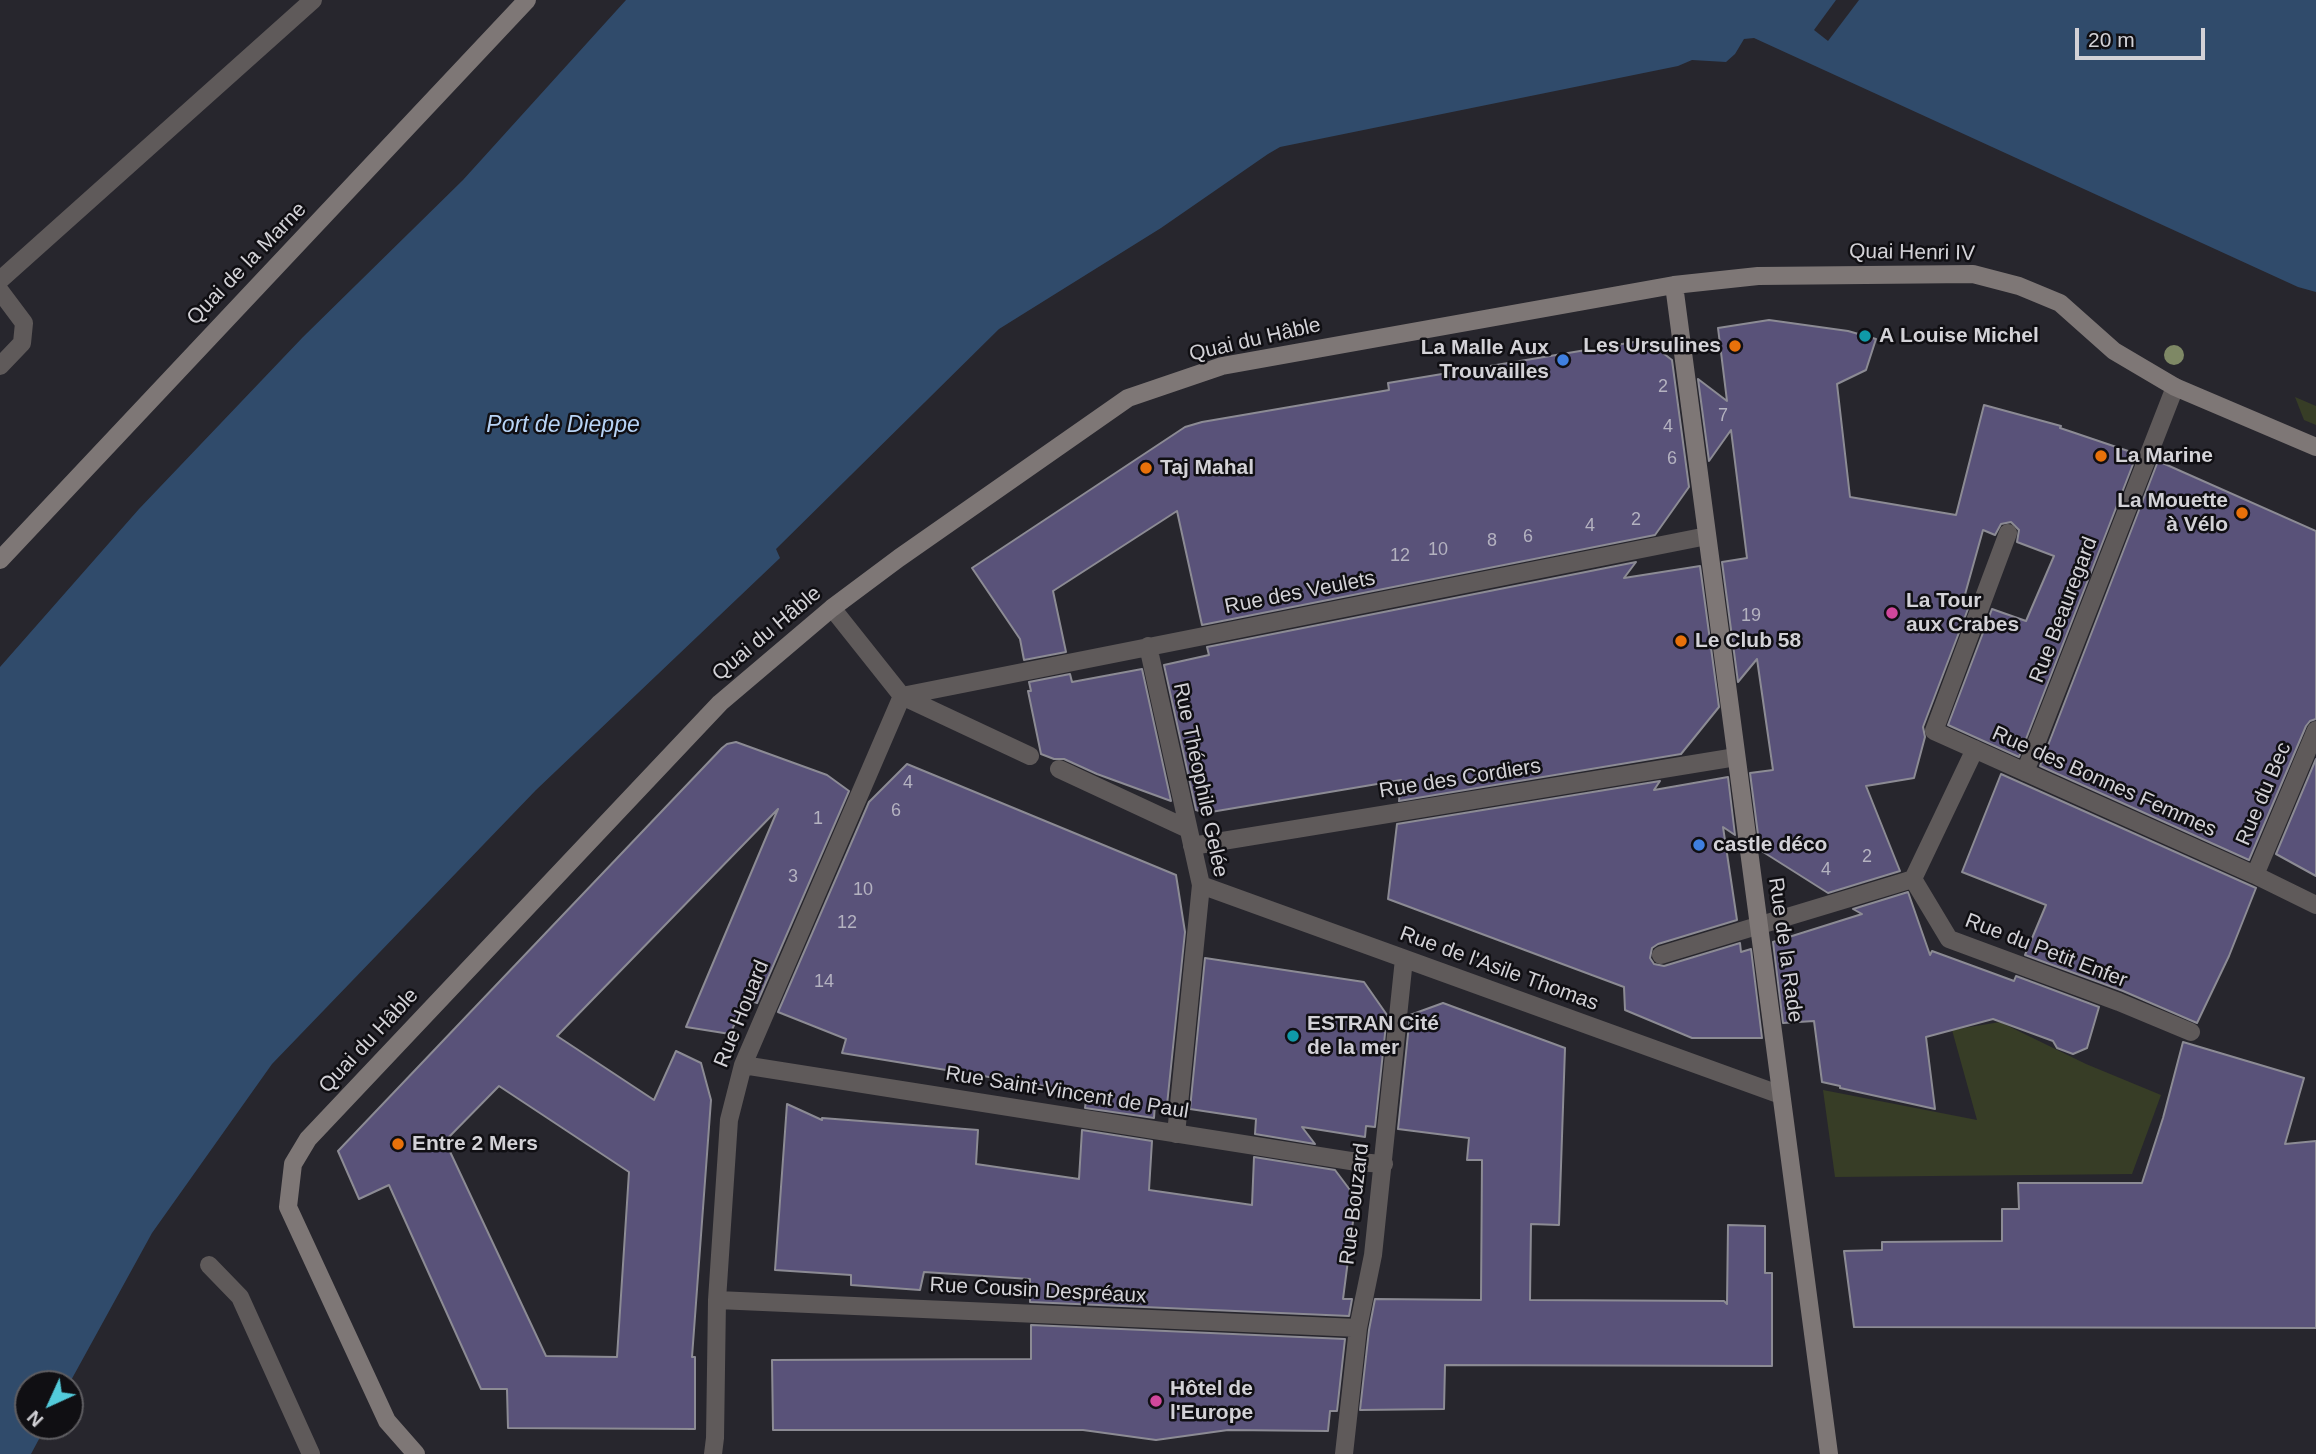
<!DOCTYPE html>
<html>
<head>
<meta charset="utf-8">
<style>
  body { margin:0 }
  #map { position:relative; width:2316px; height:1454px; overflow:hidden; background:#27262d; font-family:Arial,sans-serif }
  canvas { display:block }
  .north { position:absolute; left:14px; top:1370px; width:70px; height:70px; box-sizing:border-box; background:#100f13; border:2px solid #5e5d61; border-radius:50%; rotate:225deg; font-size:19px; font-weight:700; line-height:28px; text-align:center; color:#d3d2d7 }
  .north::after { content:''; display:block; margin:auto; width:24px; height:32px; background:#53cbdb; clip-path:polygon(50% 0,100% 100%,50% 72%,0 100%) }
  .scale { position:absolute; left:2075px; top:28px; width:130px; height:32px; box-sizing:border-box; border:4px solid #d3d2d7; border-top:0; padding-left:9px; font-size:21px; line-height:24px; white-space:nowrap; color:#d3d2d7; -webkit-text-stroke:5px #100f13; paint-order:stroke }
</style>
</head>
<body>
<div id="map">
<canvas width="2316" height="1454"></canvas>
<div class="north">N</div>
<div class="scale">20 m</div>
</div>
<script>
const context = document.querySelector('canvas').getContext('2d');
context.lineJoin = 'round';
function paint(path, color) {
  context.fillStyle = color;
  context.fill(path, 'evenodd');
}
function strokePath(path, color, width, dash) {
  context.strokeStyle = color;
  context.lineWidth = width;
  context.lineCap = dash ? 'butt' : 'round';
  context.setLineDash(dash || []);
  context.stroke(path);
}
function drawText(font, color, halo, rows, align = 'center') {
  context.font = font + ' Arial,sans-serif';
  context.lineWidth = 5;
  context.setLineDash([]);
  context.textBaseline = 'middle';
  context.strokeStyle = halo;
  context.fillStyle = color;
  for (const [text, x, y, turn = 0] of rows) {
    context.save();
    context.translate(x, y);
    context.rotate((+turn || 0) * Math.PI / 180);
    context.textAlign = isNaN(turn) ? turn : align;
    if (halo) context.strokeText(text, 0, 0);
    context.fillText(text, 0, 0);
    context.restore();
  }
}
paint(new Path2D(`
  M2295,397L2316,406V425L2304,420Z
  M2000,1022L2086,1064L2161,1095L2132,1174L1835,1177L1823,1090L1977,1120L1952,1030Z`), '#373d26');
paint(new Path2D(`
  M626,0H2316V292L2298,287L1754,38L1744,39L1735,54L1726,62L1692,60L1678,66L1280,147L1268,154L1161,228L999,329L776,549L780,558L536,790L272,1064L152,1233L69,1384H28V1426H46L31,1454H0V667L139,509L303,337L463,180Z`), '#304b6b');
paint(new Path2D(`
  M1836,0H1859L1828,41L1814,30Z`), '#27262d');
const building = new Path2D(`
  M1769,320L1848,331L1876,339L1866,370L1837,384L1850,497L1956,515L1984,405L2061,426L2060,428L2072,432L2137,454L2019,757L1948,725L1992,609L2026,621L2054,556L2017,542L2019,530L2011,522L2001,524L1995,535L1983,530L1964,598L1971,601L1923,727L1925,737L1914,778L1866,786L1900,871L1828,893L1760,850L1750,773L1773,770L1757,659L1738,682L1722,562L1747,558L1731,430L1709,461L1698,379L1727,401L1718,328Z
  M1646,340L1672,360L1689,487L1655,535L1202,625L1177,511L1053,591L1066,652L1024,660L1020,639L972,568L1185,427L1202,422L1389,390L1388,383Z
  M2158,461L2316,531V719L2310,721L2306,726L2249,860L2040,766Z
  M1636,562L1624,578L1700,566L1719,707L1681,754L1399,801L1401,780L1205,813L1196,810L1164,665L1209,655L1207,647Z
  M1142,669L1171,801L1097,774L1064,759H1054L1041,754L1028,691H1031L1029,682L1070,674L1072,682Z
  M736,742L827,775L849,791L757,1003L746,999L730,1034L686,1027L778,809L557,1036L654,1100L676,1051L701,1063L711,1100L692,1357H695V1429L508,1428L507,1389H481L389,1185L359,1199L338,1151L722,748L727,744ZM499,1086L629,1172L617,1357L546,1356L445,1141Z
  M2316,759V876L2276,854Z
  M907,764L1176,875L1185,932L1167,1105L1155,1104L1154,1118L1085,1108L1087,1093L842,1053L846,1039L778,1012L869,802Z
  M2001,774L2256,888L2229,956L2197,1023L2123,991L2025,955L2046,905L1962,872Z
  M1728,777L1735,835L1723,827L1737,920L1658,944L1652,948L1650,958L1654,964L1664,966L1740,943L1741,952L1751,949L1762,1038H1692L1625,1010L1624,987L1388,899L1397,824L1660,781L1654,790Z
  M1908,892L1930,955L1932,951L2014,981L2016,976L2099,1007L2087,1048L2073,1054L2057,1048L2053,1041L1993,1019L1926,1037L1935,1109L1840,1088V1086L1822,1082L1814,1021L1783,1023L1773,942L1862,914L1853,909Z
  M1205,958L1364,982L1387,1015L1375,1127L1366,1126L1365,1137L1302,1127L1315,1144L1255,1134L1256,1119L1190,1109Z
  M1443,1003L1565,1048L1559,1225L1531,1224L1530,1300L1724,1301L1727,1304L1728,1225L1765,1226V1273H1772V1366L1445,1365L1444,1409L1360,1410L1369,1330L1375,1299L1481,1300L1482,1160H1467L1469,1138L1398,1129L1410,1015Z
  M2183,1042L2304,1078L2285,1144L2316,1141V1328L1854,1327L1844,1251L1882,1250V1242L2002,1241V1209H2019L2018,1183H2142L2163,1118Z
  M787,1104L822,1120V1118L978,1130L976,1164L1079,1179L1082,1130L1152,1141L1149,1190L1252,1205L1254,1157L1335,1170L1356,1198L1343,1299H1352L1349,1316L1030,1302V1279L924,1272L920,1290L851,1285V1275L775,1270Z
  M1031,1325L1345,1339L1337,1411H1330L1328,1431L1228,1430L1156,1440L1083,1430H773L772,1360L1031,1359Z`);
paint(building, '#595279');
strokePath(building, '#8c8b94', 2);
strokePath(new Path2D(`
  M0,280L313,0
  M0,291L24,323L22,343L0,366
  M209,1265L240,1297L311,1454`), '#5f5a5a', 18);
strokePath(new Path2D(`
  M2008,533L1934,731L2255,875L2316,905
  M832,608L902,696L1030,756
  M1148,646L1201,885L1176,1134
  M902,696L1707,536
  M1059,769L1188,829
  M2025,772L2175,387
  M1192,846L1736,757
  M2255,875L2316,730
  M1913,879L1949,939L2119,1002L2191,1032
  M1913,879L1975,749
  M1201,885L1781,1095
  M1661,955L1913,879
  M743,1065L1357,1162L1384,1164
  M717,1300L1358,1328
  M713,1454L715,1438L717,1300L729,1120L743,1065L902,696
  M1344,1454L1358,1328L1373,1255L1404,959`), '#5f5a5a', 18);
strokePath(new Path2D(`
  M1674,285L1829,1454
  M0,560L527,0
  M416,1454L387,1421L288,1207L293,1164L308,1139L720,703L832,608L899,558L1128,398L1222,366L1674,285L1758,276L1973,274L2019,286L2060,303L2114,351L2175,387L2316,447`), '#7e7776', 18);
context.fillStyle = '#7e8865';
for (const [x, y] of [
  [2174,355]
]) {
  context.beginPath();
  context.arc(x, y, 10, 0, 2 * Math.PI);
  context.fill();
}
for (const [x, y, r, color] of [
  [1865,336,7,"#0f9aa8"],
  [1735,346,7,"#e8710a"],
  [1563,360,7,"#3f7fe0"],
  [2101,456,7,"#e8710a"],
  [1146,468,7,"#e8710a"],
  [2242,513,7,"#e8710a"],
  [1892,613,7,"#d1479c"],
  [1681,641,7,"#e8710a"],
  [1699,845,7,"#3f7fe0"],
  [1293,1036,7,"#0f9aa8"],
  [398,1144,7,"#e8710a"],
  [1156,1401,7,"#d1479c"]
]) {
  const dot = new Path2D();
  dot.arc(x, y, r, 0, 2 * Math.PI);
  context.fillStyle = color;
  context.fill(dot);
  strokePath(dot, '#100f13', 2.5);
}
drawText('18px', '#b4b2c0', null, [
  ["2",1663,387],
  ["7",1723,416],
  ["4",1668,427],
  ["6",1672,459],
  ["2",1636,520],
  ["4",1590,526],
  ["6",1528,537],
  ["8",1492,541],
  ["10",1438,550],
  ["12",1400,556],
  ["19",1751,616],
  ["4",908,783],
  ["6",896,811],
  ["1",818,819],
  ["2",1867,857],
  ["4",1826,870],
  ["3",793,877],
  ["10",863,890],
  ["12",847,923],
  ["14",824,982]
]);
drawText('21px', '#d3d2d7', '#100f13', [
  ["Quai Henri IV",1912,253,1],
  ["Quai de la Marne",247,264,-46],
  ["Quai du Hâble",1255,340,-13],
  ["Rue des Veulets",1300,593,-11],
  ["Rue Beauregard",2064,610,-69],
  ["Quai du Hâble",767,634,-40],
  ["Rue des Cordiers",1460,779,-9],
  ["Rue Théophile Gelée",1200,780,78],
  ["Rue des Bonnes Femmes",2104,782,24],
  ["Rue du Bec",2264,794,-67],
  ["Rue de la Rade",1785,950,82],
  ["Rue du Petit Enfer",2046,951,21],
  ["Rue de l'Asile Thomas",1499,969,20],
  ["Rue Houard",742,1014,-68],
  ["Quai du Hâble",369,1041,-47],
  ["Rue Saint-Vincent de Paul",1067,1093,9],
  ["Rue Bouzard",1355,1204,-83],
  ["Rue Cousin Despréaux",1038,1291,3]
]);
drawText('bold 21px', '#d3d2d7', '#100f13', [
  ["A Louise Michel",1879,336],
  ["Les Ursulines",1721,346,"right"],
  ["La Malle Aux",1549,348,"right"],
  ["Trouvailles",1549,372,"right"],
  ["La Marine",2115,456],
  ["Taj Mahal",1160,468],
  ["La Mouette",2228,501,"right"],
  ["à Vélo",2228,525,"right"],
  ["La Tour",1906,601],
  ["aux Crabes",1906,625],
  ["Le Club 58",1695,641],
  ["castle déco",1713,845],
  ["ESTRAN Cité",1307,1024],
  ["de la mer",1307,1048],
  ["Entre 2 Mers",412,1144],
  ["Hôtel de",1170,1389],
  ["l'Europe",1170,1413]
], 'left');
drawText('italic 23px', '#b8d4f6', '#100f13', [
  ["Port de Dieppe",563,426]
]);
</script>
</body>
</html>
